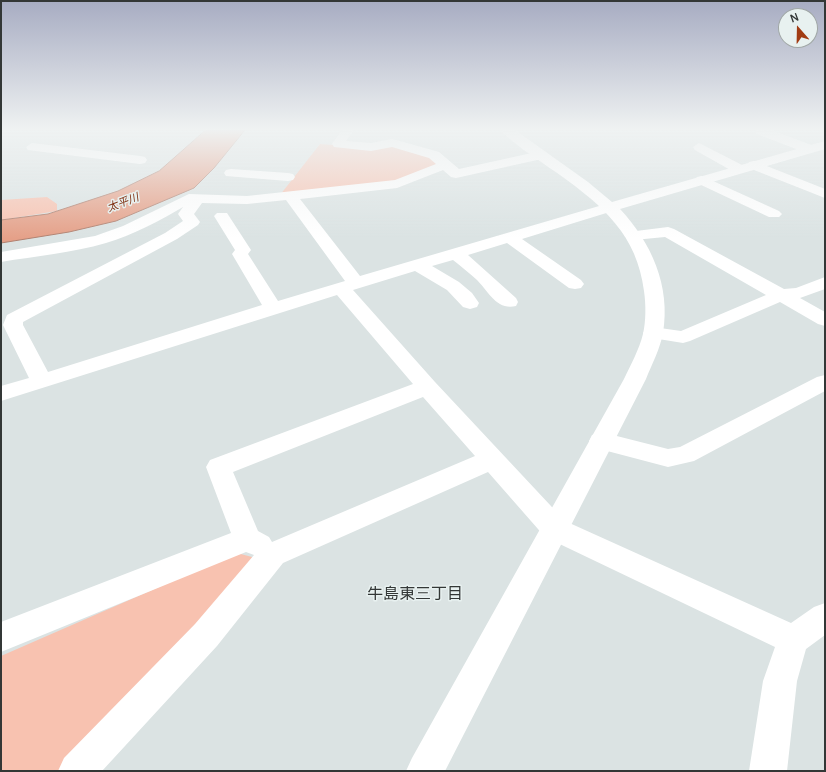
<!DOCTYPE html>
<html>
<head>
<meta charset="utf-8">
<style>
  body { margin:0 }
  #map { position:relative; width:826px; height:772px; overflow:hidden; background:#dbe3e3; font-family:Manrope,sans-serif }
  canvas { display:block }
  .frame { position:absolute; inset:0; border:2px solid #333736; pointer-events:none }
  .north { position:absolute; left:778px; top:8px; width:40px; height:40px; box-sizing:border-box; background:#e8f1f0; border:1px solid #a0a7a6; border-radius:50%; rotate:340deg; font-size:11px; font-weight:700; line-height:16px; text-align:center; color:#333736 }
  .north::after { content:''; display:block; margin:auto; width:14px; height:18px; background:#a13b13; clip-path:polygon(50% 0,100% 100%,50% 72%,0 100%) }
</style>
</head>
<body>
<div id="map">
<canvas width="826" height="772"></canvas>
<div class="frame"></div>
<div class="north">N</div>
</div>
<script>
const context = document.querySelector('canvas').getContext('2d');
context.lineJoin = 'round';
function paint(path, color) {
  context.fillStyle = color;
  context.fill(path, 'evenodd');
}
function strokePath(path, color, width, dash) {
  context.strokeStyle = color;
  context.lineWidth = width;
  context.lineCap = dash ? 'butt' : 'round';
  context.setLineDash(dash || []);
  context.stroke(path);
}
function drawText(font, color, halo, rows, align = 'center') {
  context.font = font + ' Manrope,"Noto Sans JP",sans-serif';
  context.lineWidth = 3;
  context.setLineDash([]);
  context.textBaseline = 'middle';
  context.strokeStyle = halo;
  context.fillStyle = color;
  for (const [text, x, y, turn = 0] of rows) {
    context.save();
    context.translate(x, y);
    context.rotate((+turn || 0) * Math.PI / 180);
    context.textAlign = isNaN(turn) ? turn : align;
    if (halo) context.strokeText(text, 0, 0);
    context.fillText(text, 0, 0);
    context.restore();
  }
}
paint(new Path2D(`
  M320,144L374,148L392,145L430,155L441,165L395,183L280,195Z
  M47,197L57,204V211L1,220V200Z
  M237,553L252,557L253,565L63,771H1V656Z`), '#f8c2b0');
const water = new Path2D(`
  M206,130H245L214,168L194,188L116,221L69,232L1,243V220L48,214L118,191L159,171Z`);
paint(water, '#e5a088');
strokePath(water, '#b0806f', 1);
paint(new Path2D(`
  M342,130H354L346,141L371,143L392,139L396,140L439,152L459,169L541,151L547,155L546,158L456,178L451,177L443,170L397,188L300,199L360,276L606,204H616L619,207L616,210L522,239L581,280L584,284L581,288L575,289L569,288L507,243L468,255L516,298L518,302L516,306C497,311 488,291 477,280C469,273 461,266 453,260L432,266L459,282L472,293L479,303L477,307L470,309L463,307L447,290L415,271L353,290L435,382L565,521L791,623L814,607L825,603V635L806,649L797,681L787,771H749L763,681L775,647L545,537L488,472L283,563L217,646L102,771H58L64,758L195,624L254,555L246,552L1,652V622L231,533L206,467L210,460L413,384L337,295L1,401V386L29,378L3,325L7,315L165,233L183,221L178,214L183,207C159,221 133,235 106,243C72,253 36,256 1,262V252L95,236L123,226L189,194L247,196L395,180L436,164L429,158L392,147L371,151L334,147L332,144ZM286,200L345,281L278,301L248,254L251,250L227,213H217L214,216L235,250L232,254L262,305L48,372L23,325V322L177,239L198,225L200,222L194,214L202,203L247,204ZM423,397L475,456L272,542L269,537L258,531L233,472Z
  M771,130L814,146L815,149L809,153L804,152L757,134L755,131Z
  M32,143L140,156L145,157L147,160L145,163L140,164L28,150L26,147Z
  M699,143L744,166L746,169L744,172H734L695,150L693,147Z
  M754,161L825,189V198L749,168L747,165L749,162Z
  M231,169L288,173L293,174L295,177L293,180L288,181L226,176L224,173L226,170Z
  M702,176L779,211L782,214L779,217H769L697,183L695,180L697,177Z
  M668,227L674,229L784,289L796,288L825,277V289L800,298L825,312V326L818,324L780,302L690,341L683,343L646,337L643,333L646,329L653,327L681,331L766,295L665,237L634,240L628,238L626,235L628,232Z
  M825,375V391L694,461L668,467L592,447L589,441L592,435L601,432L668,449L680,447L817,377Z`), '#fff');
paint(new Path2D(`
  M501,130H515L588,182L612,202L825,141V149L620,209C651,242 671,286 663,333C660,349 652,364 646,379L445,771H406L412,758L624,379C631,364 639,350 643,334C646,321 646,305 644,291C637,235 603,206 560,175C545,164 511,143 501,130Z`), '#fff');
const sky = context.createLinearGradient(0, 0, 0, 239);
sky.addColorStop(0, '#a7acc2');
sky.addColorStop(0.54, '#eff2f2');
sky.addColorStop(1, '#eff2f200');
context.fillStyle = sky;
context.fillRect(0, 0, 826, 239);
drawText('italic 11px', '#7f2e0f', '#e8f1f0', [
  ["太平川",123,203,-21]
]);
drawText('16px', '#333736', '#e8f1f0', [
  ["牛島東三丁目",415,595]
]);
</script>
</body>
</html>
